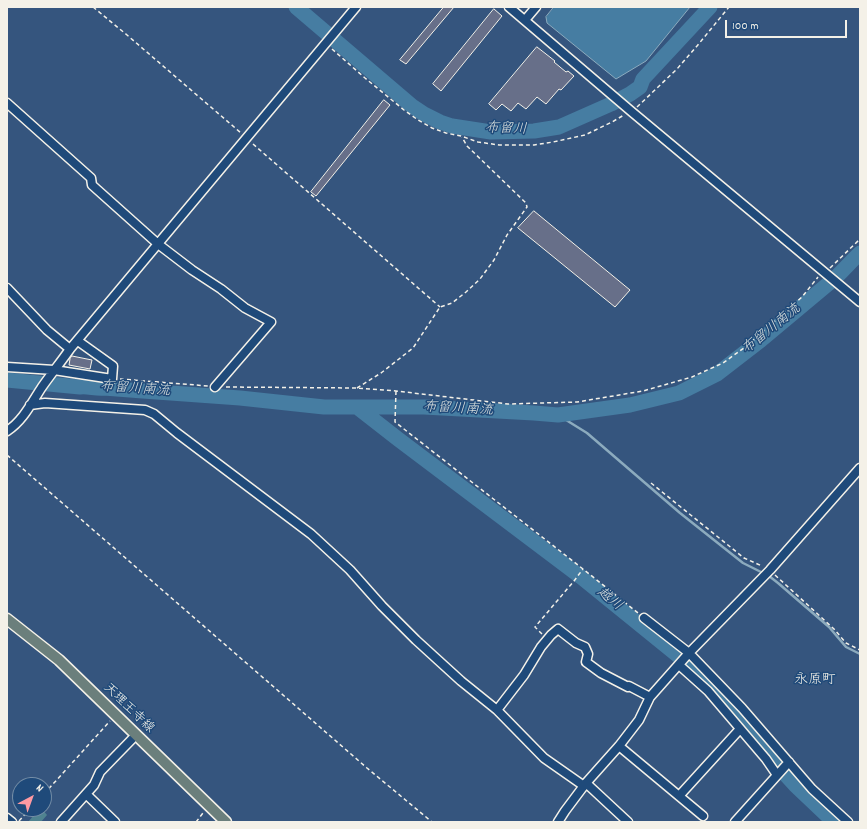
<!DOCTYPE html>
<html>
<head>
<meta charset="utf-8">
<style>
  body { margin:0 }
  #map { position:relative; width:867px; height:829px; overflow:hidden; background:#35557e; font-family:Dekko,sans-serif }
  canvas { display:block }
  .frame { position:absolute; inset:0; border:8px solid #f4f1e8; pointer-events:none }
  .north { position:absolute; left:12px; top:777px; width:40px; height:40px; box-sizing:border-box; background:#1f4a7a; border:1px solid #748da6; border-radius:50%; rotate:41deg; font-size:11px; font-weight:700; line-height:16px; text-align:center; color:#f4f1e8 }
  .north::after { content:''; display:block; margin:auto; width:14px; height:18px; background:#ff9aa2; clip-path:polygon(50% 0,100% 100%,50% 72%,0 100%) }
  .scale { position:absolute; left:725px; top:20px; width:122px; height:18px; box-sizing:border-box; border:2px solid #f4f1e8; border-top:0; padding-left:5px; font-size:12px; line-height:14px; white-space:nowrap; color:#f4f1e8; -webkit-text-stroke:3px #1f4a7a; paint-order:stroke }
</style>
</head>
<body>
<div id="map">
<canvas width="867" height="829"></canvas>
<div class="frame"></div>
<div class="north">N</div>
<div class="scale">100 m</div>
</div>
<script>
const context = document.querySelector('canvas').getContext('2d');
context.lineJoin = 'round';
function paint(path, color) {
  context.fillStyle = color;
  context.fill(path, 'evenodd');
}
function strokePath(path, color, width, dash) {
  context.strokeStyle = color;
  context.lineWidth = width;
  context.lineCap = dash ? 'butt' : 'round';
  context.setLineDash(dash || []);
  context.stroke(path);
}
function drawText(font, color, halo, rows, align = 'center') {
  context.font = font + ' Dekko,"Klee One",sans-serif';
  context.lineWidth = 3;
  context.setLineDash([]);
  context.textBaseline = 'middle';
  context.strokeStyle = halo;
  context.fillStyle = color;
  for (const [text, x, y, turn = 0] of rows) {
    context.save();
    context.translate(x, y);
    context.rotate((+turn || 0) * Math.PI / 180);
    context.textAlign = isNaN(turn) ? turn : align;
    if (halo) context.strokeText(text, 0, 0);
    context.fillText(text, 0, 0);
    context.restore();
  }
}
paint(new Path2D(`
  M39,809H42L47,815L41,822H28Z`), '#4f8390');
const water = new Path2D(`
  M554,7H690L646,61L616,79L547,23L546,17Z`);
paint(water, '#467da2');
strokePath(water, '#8cabbe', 1);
strokePath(new Path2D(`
  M558,415L587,433L680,513L743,563L769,576L778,583L829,627L846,647L860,654`), '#8cabbe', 2.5);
strokePath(new Path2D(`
  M296,7L412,106L424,114L440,122L452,126L491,132L534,131L559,127L611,104L630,94L640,87L643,79L710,7
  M7,380L80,387C88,386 96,389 104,388L143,391L240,398L324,407H424L534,413L558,415L630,405L679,393L717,374L761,340L828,284C840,275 849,263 860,253
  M357,407L398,439L581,577L687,663L744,723L784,773L795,785L834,822`), '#467da2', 15);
const building = new Path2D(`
  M444,7H454L406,64L400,60Z
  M494,9L502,16L441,91L433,84Z
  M537,47L555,61L554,62L566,72L568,71L574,76L561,90L559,89L546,104L537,97L526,109L518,103L511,111L502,104L496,110L489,104Z
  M384,100L390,105L316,196L311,192Z
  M534,211L630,290L615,307L518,228Z
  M72,356L92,360L90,369L69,365L70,359Z`);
paint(building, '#676f89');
strokePath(building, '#f4f1e8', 1);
const minor = new Path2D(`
  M509,7L632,112L860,302
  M525,20L536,7
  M7,103L91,178L92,185L158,244L192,270L221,289L245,308L271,322L215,387
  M7,288L47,330L70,349
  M7,367L54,370L112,379L113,366L78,341
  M30,405L45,403L145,410L154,414L177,433L311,534L350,570L382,606L416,640L461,681L497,710L544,758L584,786
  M7,431C23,421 32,402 42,387C51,374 61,362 70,349L356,7
  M644,618L689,653L742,708L812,789L848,822
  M679,665L708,691L766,759L777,775
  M497,710L524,675L541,647L551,635L558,629L576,643L585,647L588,654L586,662L601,673L628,687L629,686L650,697
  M619,746L703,816
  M586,783L628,822
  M86,794L115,822
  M679,796L740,729
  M7,818L12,822
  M61,822L94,785L100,772L136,735
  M558,822L565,811L586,783L619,746L639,720L650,697L689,653L770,570L860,468
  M735,822L789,762`);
const major = new Path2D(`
  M7,619L59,660L226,822`);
strokePath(minor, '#f4f1e8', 11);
strokePath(major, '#f4f1e8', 13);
strokePath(new Path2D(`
  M93,7L127,35L241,133
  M332,49L365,78L404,110L418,120L432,128L446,133L461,136L478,142L499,145H534L553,142L585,135L612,122L624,115
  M637,107L677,69L697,46L729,7
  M253,144L440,307
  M830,268L860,239
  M120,379L208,386
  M226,387L357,388L396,391L508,404L577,402L643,391L692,377L723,363L748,345L802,297L818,277
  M357,388L381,373L413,348L440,307L452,303L466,292L480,279L494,260L507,235L527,207L526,203L467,146L462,137
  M396,391L395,422L583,569L638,613
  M7,455L367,768L432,822
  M651,483L744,558L762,566
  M775,575L834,629L846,643L860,650
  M542,634L535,627L574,581L583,569
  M44,794L110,721
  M19,821L30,809
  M196,822L203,813`), '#f4f1e8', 1.5, [4, 3]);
strokePath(minor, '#1f4a7a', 8);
strokePath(major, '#6b7f7c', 10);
drawText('13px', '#f4f1e8', '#1f4a7a', [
  ["天理王寺線",128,709,44]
]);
drawText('italic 14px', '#dae0de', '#1f4a7a', [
  ["布留川",506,130,2],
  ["布留川南流",772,330,-39],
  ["布留川南流",135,390,4],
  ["布留川南流",458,410,3],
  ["越川",609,600,39]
]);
drawText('14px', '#f4f1e8', '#1f4a7a', [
  ["永原町",815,681]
]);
</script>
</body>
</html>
